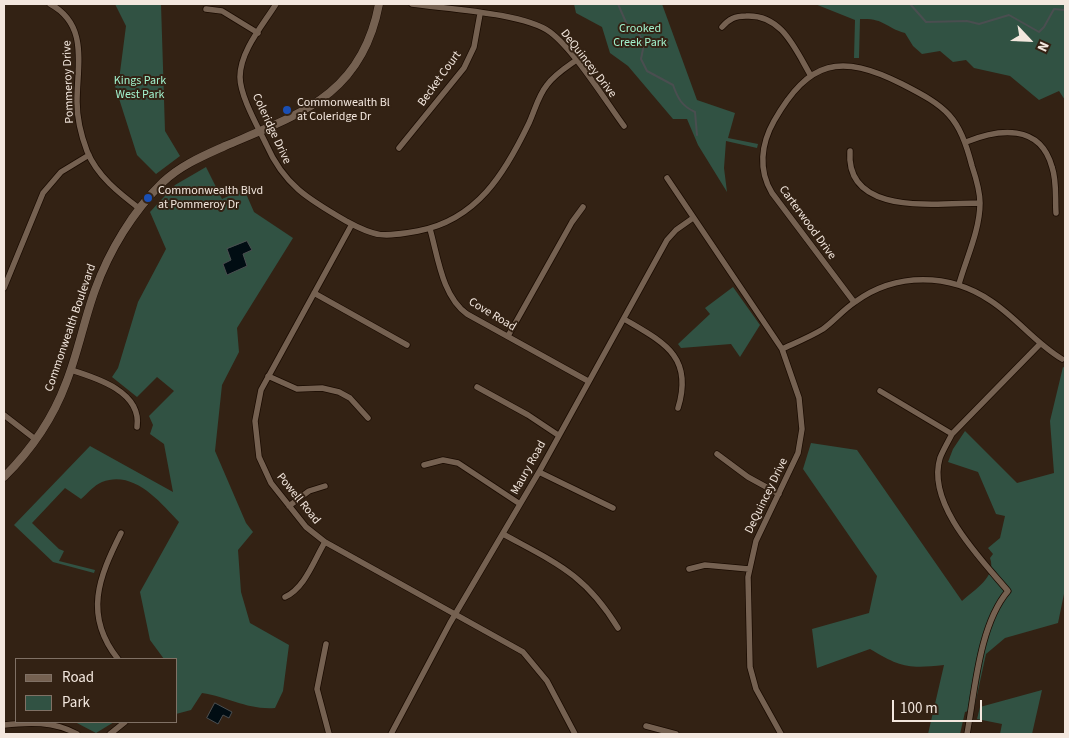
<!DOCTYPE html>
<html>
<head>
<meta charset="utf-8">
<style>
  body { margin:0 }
  #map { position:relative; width:1069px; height:738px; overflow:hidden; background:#332214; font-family:"Source Sans 3",sans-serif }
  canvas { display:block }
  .frame { position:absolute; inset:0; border:5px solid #f3e7de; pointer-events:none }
  .legend { position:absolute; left:15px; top:658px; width:162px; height:65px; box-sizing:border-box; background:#332214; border:1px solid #807165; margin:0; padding:6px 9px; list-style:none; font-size:15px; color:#f3e7de }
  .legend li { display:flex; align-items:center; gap:10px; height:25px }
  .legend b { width:25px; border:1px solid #807165 }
  .north { position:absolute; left:1004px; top:15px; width:50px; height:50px; -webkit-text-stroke:4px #332214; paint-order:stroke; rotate:115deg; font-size:14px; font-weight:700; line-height:20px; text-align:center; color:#f3e7de }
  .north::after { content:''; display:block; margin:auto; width:18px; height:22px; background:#f3e7de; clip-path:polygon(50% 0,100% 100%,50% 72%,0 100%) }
  .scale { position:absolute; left:892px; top:700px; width:90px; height:22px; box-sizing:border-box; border:2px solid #f3e7de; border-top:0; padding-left:6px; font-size:15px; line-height:18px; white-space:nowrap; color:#f3e7de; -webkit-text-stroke:4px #332214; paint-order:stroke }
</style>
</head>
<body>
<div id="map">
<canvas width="1069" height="738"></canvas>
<div class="frame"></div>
<ul class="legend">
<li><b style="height:6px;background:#756151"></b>Road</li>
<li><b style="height:14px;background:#315243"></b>Park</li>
</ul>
<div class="north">N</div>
<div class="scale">100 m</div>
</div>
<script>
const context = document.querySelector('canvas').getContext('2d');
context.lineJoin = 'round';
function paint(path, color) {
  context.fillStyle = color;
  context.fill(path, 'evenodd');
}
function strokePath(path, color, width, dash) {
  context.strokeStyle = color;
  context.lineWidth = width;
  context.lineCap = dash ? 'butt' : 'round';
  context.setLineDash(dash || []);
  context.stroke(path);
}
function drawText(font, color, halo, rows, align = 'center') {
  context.font = font + ' "Source Sans 3",sans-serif';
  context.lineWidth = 4;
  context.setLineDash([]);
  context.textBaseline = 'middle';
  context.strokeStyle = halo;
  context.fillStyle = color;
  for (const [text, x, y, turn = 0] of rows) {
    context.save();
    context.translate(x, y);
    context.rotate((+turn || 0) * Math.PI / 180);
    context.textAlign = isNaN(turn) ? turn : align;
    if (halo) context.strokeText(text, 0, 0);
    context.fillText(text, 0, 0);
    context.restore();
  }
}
paint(new Path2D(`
  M115,4H161L165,131L180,156L156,174L137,155L115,86L119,80L126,26Z
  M574,4H662L697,100L735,113L728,138L758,144L757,148L726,141L724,168L727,192L698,145L687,119H673L628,66L610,53L602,27L576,13Z
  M815,4H1065V100L1059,91L1039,100L1010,76L974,68L966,60L953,62L940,51L922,54L913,46L905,33C884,27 885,18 860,19L859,58H854L855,20Z
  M206,167L222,199L244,189L254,212L293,238L237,328L239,352L222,385L215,451L246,523L253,532L238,550L241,592L250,623L289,645L283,691L275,708C247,710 229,697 202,693L191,710L176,714V659H164L150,640L140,592L179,522C159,501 134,470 102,482C94,485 87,494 81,499L65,488L32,523L59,549L64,551L59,561L95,570L94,573L53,562L14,525L90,446L173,492L164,444L150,434L153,425L149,416L174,391L157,377L137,397L112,377L118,368L138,302L166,249L150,212L175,185ZM248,241L243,254L227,274L223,264L231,261Z
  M733,287L760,325L740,357L731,344L681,348L678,344L710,314L705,308Z
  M1063,367L1065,368V589L1058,623L1005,638L986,654L974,709L965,712L960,734H928L944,665C908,669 900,667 870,649L817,668L812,629L869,613L877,576L803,469L811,443L857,450L962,601C974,590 997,577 990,558L993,554L988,548L1000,538L1005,516L996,514L978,472L948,462L953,449L965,431L1017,483L1054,473L1050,421Z
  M1042,690L1032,734H1000L1002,724L977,719L980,707Z
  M75,722H114L96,733Z`), '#315243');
const water = new Path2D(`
  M247,241L252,250L243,254L247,266L227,275L223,264L231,260L227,249Z
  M215,703L232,712L229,718L223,715L218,724L207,718Z`);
paint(water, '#010d13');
strokePath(water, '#4a4e50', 1);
strokePath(new Path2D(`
  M618,4L628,27L639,34L644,44L641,59L647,71L673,85C678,99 682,106 695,112L697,135
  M910,4L926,22L967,21L979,24L1009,15L1039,32L1044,27L1054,9L1065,10`), '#4a4e50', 2);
const street = new Path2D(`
  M50,4C89,25 77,65 77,102C77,119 81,135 87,151C97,176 119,193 140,209
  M276,4C263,25 240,51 240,77C240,96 258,127 266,144C284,185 308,199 346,221C377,238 383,237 418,231C477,220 505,173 529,123C535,110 538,96 547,85C554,75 565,68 575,61
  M412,4C447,9 524,13 550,32C574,50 605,100 624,126
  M206,9L222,11L258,33
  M722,27C729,19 735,16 746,16C782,14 795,49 811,76
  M966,142C998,129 1040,123 1052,167C1057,181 1055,198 1056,213
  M399,148L464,68L474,47L480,14
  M850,151C845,217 938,203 980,203
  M667,178L782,349L799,398L802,429L798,453L756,541L748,577L750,667L756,689L781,734
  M352,224L261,390L255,421L259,457L271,483L306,527L325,542L523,652L547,681L575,734
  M430,229C438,257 442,296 467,314L588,381
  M4,288L43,193L61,172L89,155
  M314,293L407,345
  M854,302L772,193C758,170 761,144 774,121C809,60 840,53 902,84C947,107 959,116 972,166C976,178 980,191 980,203C980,230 966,259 959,284
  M624,319C663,342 694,356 678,408
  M508,336L572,222L583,207
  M782,349C795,343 810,337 823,329C834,321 843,310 855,302C896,272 950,273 991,301C1017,318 1035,343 1062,359
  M71,370C97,378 142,392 137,427
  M268,376L297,389L322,388L339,392L350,398L368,418
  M477,387L528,415L558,435
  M880,391L952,434L1040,344
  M4,415L35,439
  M952,434C948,442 943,450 940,458C926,504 981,559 1008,591C979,625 975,691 967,734
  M717,454L748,477L779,494
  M424,465L443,460L458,463L520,504
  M539,472L613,508
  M289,506L309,491L325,486
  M503,534C556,563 585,574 618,628
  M689,569L705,565L749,569
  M285,597C305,588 314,560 325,542
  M326,644L317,689L329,734
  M118,659C83,615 99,577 121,533
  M4,725C29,722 54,721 77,734
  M646,726L676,734
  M110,734L125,722
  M391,734L450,623L539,472L667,240L676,230L693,218`);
const secondary = new Path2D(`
  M4,477C30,451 53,418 66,383C78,353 84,320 95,290C109,251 133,211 163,182C181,165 203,156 225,146C300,114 362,95 379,4`);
strokePath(street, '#1a0b01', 7);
strokePath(secondary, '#1a0b01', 9);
strokePath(street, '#756151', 5.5);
strokePath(secondary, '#756151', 8);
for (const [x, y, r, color] of [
  [287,110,5,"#1a4fb4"],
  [148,198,5,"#1a4fb4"]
]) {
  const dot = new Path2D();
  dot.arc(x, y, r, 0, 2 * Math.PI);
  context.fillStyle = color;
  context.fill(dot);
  strokePath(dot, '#332214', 2);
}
drawText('12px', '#a2f2cd', '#332214', [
  ["Crooked",640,29],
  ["Creek Park",640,43],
  ["Kings Park",140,81],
  ["West Park",140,95]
]);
drawText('12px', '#f3e7de', '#332214', [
  ["DeQuincey Drive",588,64,52],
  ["Becket Court",440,79,-54],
  ["Pommeroy Drive",69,82,-92],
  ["Coleridge Drive",271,129,65],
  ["Carterwood Drive",807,223,54],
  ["Cove Road",492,315,31],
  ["Commonwealth Boulevard",71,328,-71],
  ["Maury Road",529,468,-61],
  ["DeQuincey Drive",767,496,-64],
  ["Powell Road",298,499,51]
]);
drawText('12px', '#f3e7de', '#332214', [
  ["Commonwealth Bl",297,103],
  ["at Coleridge Dr",297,117],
  ["Commonwealth Blvd",158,191],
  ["at Pommeroy Dr",158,205]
], 'left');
</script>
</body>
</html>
